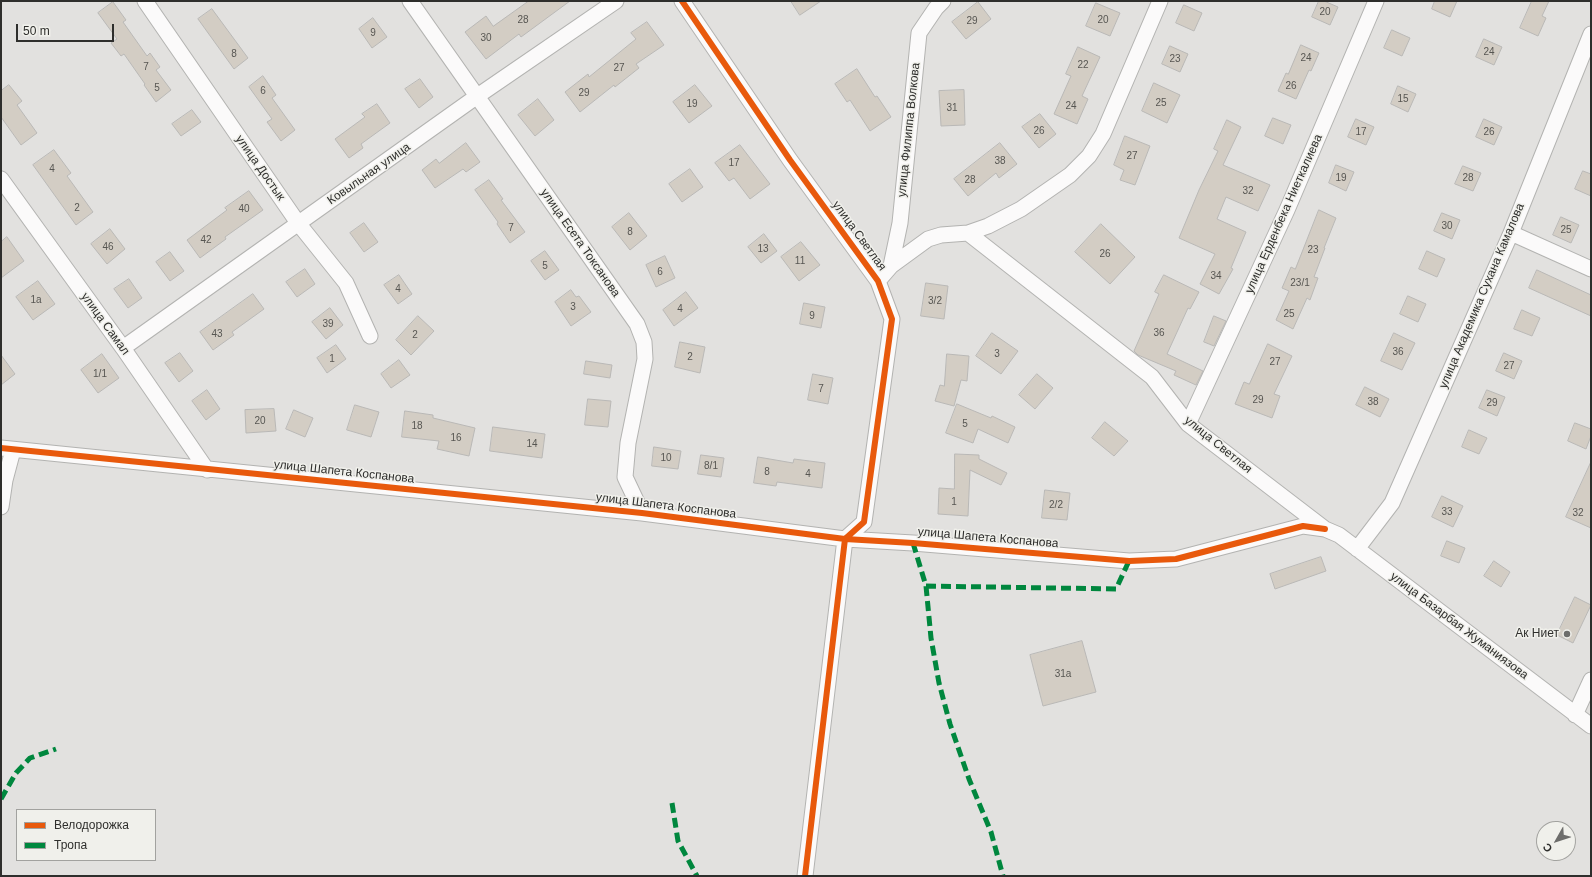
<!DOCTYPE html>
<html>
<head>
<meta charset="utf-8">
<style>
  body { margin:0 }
  #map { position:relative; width:1592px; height:877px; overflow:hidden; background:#e2e1df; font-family:Arial,sans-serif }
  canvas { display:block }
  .frame { position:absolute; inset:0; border:2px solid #2e2e2c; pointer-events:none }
  .legend { position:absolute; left:16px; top:809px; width:140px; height:52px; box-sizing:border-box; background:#f0f0eb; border:1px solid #a2a29f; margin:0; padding:5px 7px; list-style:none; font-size:12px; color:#2e2e2c }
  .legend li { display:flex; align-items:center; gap:8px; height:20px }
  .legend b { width:20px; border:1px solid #a2a29f }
  .north { position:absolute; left:1536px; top:821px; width:40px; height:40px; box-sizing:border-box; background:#f0f0eb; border:1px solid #a2a29f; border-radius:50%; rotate:231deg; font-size:11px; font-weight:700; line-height:16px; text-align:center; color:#2e2e2c }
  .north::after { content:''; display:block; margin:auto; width:14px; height:18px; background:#6d6d6b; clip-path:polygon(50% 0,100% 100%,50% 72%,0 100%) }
  .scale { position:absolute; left:16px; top:24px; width:98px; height:18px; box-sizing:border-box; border:2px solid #2e2e2c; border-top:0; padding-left:5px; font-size:12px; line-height:14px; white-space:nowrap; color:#2e2e2c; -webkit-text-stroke:3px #f0f0eb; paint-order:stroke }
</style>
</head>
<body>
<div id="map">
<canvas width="1592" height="877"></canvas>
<div class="frame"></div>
<ul class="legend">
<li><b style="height:5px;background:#e8590c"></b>Велодорожка</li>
<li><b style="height:5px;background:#00873e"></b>Тропа</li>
</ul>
<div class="north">С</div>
<div class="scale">50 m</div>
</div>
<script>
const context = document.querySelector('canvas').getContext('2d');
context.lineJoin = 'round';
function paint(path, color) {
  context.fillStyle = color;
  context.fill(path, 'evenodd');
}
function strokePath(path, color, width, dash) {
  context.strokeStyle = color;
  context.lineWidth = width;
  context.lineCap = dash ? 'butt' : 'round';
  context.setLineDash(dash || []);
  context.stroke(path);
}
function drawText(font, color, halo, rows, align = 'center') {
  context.font = font + ' Arial,sans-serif';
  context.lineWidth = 3;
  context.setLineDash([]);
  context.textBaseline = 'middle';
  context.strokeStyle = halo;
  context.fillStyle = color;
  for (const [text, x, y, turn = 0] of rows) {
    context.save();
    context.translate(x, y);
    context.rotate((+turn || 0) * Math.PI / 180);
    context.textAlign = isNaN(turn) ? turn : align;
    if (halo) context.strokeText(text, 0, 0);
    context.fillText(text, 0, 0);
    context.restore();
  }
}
const building = new Path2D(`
  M529,1H570L521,37L519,34L486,59L465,32L486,16L493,26Z
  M791,1H821L800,15Z
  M1319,1H1324L1338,7L1330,25L1312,17Z
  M1435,1H1457L1450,17L1432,9Z
  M1532,1H1549L1542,16L1546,18L1538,36L1520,28Z
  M113,2L126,20L123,22L147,56L150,53L160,67L156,70L171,90L156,102L144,85L145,84L124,54L121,56L111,43L117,39L98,13Z
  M978,2L991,19L966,39L952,22Z
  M1096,3L1120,13L1110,36L1086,26Z
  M1184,5L1202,13L1194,31L1176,23Z
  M212,9L248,58L234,69L198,19Z
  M373,18L387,37L372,48L359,29Z
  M647,22L664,45L636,64L639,68L615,87L614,85L580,112L565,92L588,74L589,77L636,39L631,33Z
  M1392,30L1410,38L1402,56L1384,48Z
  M1484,39L1502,47L1494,65L1476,57Z
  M1301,45L1319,53L1311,71L1309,70L1296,99L1278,91L1286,73L1288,74Z
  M1170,46L1188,54L1180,72L1162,64Z
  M1078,47L1100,57L1082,96L1088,99L1077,124L1054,114L1071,76L1066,74Z
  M857,69L875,97L877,96L891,117L870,131L850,100L847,102L835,84Z
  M263,76L276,95L272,98L295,130L281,141L267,122L272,119L249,87Z
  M420,79L433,97L419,108L405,89Z
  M1154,83L1180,95L1167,123L1142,111Z
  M9,85L22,101L17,105L37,133L21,145L1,117V91Z
  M695,85L712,106L689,123L673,102Z
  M1398,86L1416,94L1408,112L1391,104Z
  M964,90L965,125L941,126L939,91Z
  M538,99L554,120L535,136L518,115Z
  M377,104L390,123L361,144L363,148L349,158L335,139L365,117L362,114Z
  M192,110L201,122L181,136L172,124Z
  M1040,114L1056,134L1039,148L1022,127Z
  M1273,118L1291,125L1283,144L1265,136Z
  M1356,119L1374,127L1366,145L1348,137Z
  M1484,119L1502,127L1494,145L1476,137Z
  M1227,120L1241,127L1223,165L1270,185L1258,211L1226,197L1217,219L1246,232L1231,268L1233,269L1219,294L1200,284L1215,254L1179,238L1199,190L1218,151L1214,149Z
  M1125,136L1150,146L1135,185L1120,180L1124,170L1114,165Z
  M466,143L480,162L466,172L463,169L435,188L422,170L436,159L439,163Z
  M1000,143L1017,164L999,178L996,173L968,196L954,179Z
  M740,145L770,184L750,199L734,178L729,181L715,163Z
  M54,150L71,173L67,176L93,212L76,225L33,165Z
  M1336,165L1354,172L1346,191L1329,183Z
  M1463,166L1481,173L1473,191L1455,184Z
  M690,169L703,187L682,202L669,184Z
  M1583,171L1591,174V196L1575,189Z
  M489,180L503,199L501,200L525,232L510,243L497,224L498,222L475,190Z
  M249,191L263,210L225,237L226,239L200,258L187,240L227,210L225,208Z
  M1319,210L1336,218L1324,248H1325L1314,277L1318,278L1310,300L1307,298L1293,329L1276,320L1289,291L1282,288L1291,267L1295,269Z
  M629,213L647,236L630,250L612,227Z
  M1442,213L1460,220L1452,239L1434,231Z
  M1561,217L1579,225L1571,243L1553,235Z
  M364,223L378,242L364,252L350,233Z
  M1101,224L1135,257L1110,284L1075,252Z
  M110,229L125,249L107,264L91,244Z
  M764,234L777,251L761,263L748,247Z
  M7,237L24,261L1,278V242Z
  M801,242L820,265L799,281L781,257Z
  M545,251L559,270L545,280L531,261Z
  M1427,251L1445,259L1437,277L1419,269Z
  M170,252L184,271L170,281L156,262Z
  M665,256L675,278L656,287L646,265Z
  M305,269L315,284L297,297L286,282Z
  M1537,270L1591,295V316L1529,288Z
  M399,275L412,294L398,304L384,285Z
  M1164,275L1199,292L1190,309L1188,308L1167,354L1203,371L1196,385L1174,375L1176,371L1138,355L1134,351L1159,294L1155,292Z
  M129,279L142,298L128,308L114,289Z
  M38,281L55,304L33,320L16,297Z
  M926,283L948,286L944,319L921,316Z
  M571,290L576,297L579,296L591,312L571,326L555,302Z
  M686,292L698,308L674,326L663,310Z
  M253,294L264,309L232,332L234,335L213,350L200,332Z
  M1408,296L1426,304L1418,322L1400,314Z
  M804,303L825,307L821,328L800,324Z
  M330,308L343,325L326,339L312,322Z
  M1522,310L1540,318L1532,336L1514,329Z
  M418,316L434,331L411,355L396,340Z
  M1214,316L1226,321L1214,346L1204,342Z
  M992,333L1018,351L1001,374L976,356Z
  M1394,333L1415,343L1402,370L1381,361Z
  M680,342L705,347L700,373L675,367Z
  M1268,344L1292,356L1274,394L1280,396L1272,418L1235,404L1244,382L1249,384Z
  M336,345L346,359L327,373L317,358Z
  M180,353L193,371L179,382L165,363Z
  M1504,353L1522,361L1514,379L1496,371Z
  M102,354L119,378L98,393L81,370Z
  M947,354L969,356L967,381L961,380L954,406L935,401L940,385L944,386Z
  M1,355L15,374L1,385Z
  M399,360L410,375L391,388L381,374Z
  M586,361L612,365L610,378L584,374Z
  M813,374L833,378L828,404L808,400Z
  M1037,374L1053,388L1035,409L1019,395Z
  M1365,387L1389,399L1380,417L1356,405Z
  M207,390L220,409L206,420L192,401Z
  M1487,390L1505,397L1497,416L1479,408Z
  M588,399L611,401L608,427L585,425Z
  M957,404L991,418L992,416L1015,427L1008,443L978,429L973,443L946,433Z
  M355,405L379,412L371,437L347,430Z
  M274,409L276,431L246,433L245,410Z
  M294,410L313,418L305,437L286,429Z
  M405,411L433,415V418L475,428L469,456L437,449L439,441L402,437Z
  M1105,422L1128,441L1114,456L1092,438Z
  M1575,423L1591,429V436L1586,449L1568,441Z
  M493,427L545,434L542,458L490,451Z
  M1469,430L1487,438L1479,454L1462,447Z
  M654,447L681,451L678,469L652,466Z
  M955,454L979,455V459L1007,473L1001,485L970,470L968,516L938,514L939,488L954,489Z
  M701,455L724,458L721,477L698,474Z
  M758,457L793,463L794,459L825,463L822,488L777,482L776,486L754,483Z
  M1591,462V528L1566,517Z
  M1045,490L1070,493L1067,520L1042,518Z
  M1442,496L1463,506L1453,527L1432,517Z
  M1447,541L1465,548L1459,563L1441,556Z
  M1321,557L1326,571L1275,589L1270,574Z
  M1494,561L1510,572L1501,587L1484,576Z
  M1575,597L1591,605L1573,643L1557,635Z
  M1082,641L1096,692L1043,706L1030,655Z`);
paint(building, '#d3cdc4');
strokePath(building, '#b9b8b6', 1);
const minor = new Path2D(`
  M145,1L298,223L346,283L370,336
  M410,1L637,324L644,342L645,359L628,443L625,477L642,513
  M682,1L790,160L878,281L892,319L864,522L845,539L805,876
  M1,179L123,348L207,470
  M968,233L1152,377L1188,424L1325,529L1339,535L1591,726
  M1511,233L1591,269
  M891,266L900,223L919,33L936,8L943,1
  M878,281L891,266L928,239L941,235L968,233L988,226L1021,209L1070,175L1089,156L1103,134L1160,1
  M123,348L476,97L616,1
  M1188,424L1287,210L1376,1
  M1,448L642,513L845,539L913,543L1129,561L1176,559L1303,526L1325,529
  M1,507L5,480L13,450
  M1357,549L1392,503L1511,233L1591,34
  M1575,715L1591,680`);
strokePath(minor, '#b3b3b1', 17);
strokePath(minor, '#fbfafa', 15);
strokePath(new Path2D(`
  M913,543L926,586L931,638L939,683L950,724L969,779L991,832L1003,876
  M926,586L1116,589L1129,561
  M1,799L16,773L30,758L56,749
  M672,803L678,841L697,876`), '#00873e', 5, [10, 5]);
strokePath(new Path2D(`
  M682,1L790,160L878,281L892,319L864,522L845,539L805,876
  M1,448L642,513L845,539L913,543L1129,561L1176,559L1303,526L1325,529`), '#e8590c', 6);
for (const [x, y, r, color] of [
  [1567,634,4,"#6d6d6b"]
]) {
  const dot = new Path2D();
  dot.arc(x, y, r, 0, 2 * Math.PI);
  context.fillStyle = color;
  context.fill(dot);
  strokePath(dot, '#f0f0eb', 1.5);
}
drawText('10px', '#575652', null, [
  ["20",1325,12],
  ["28",523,20],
  ["20",1103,20],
  ["29",972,21],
  ["9",373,33],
  ["30",486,38],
  ["24",1489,52],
  ["8",234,54],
  ["24",1306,58],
  ["23",1175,59],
  ["22",1083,65],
  ["7",146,67],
  ["27",619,68],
  ["26",1291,86],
  ["5",157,88],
  ["6",263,91],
  ["29",584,93],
  ["15",1403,99],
  ["25",1161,103],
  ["19",692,104],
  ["24",1071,106],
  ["31",952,108],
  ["26",1039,131],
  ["17",1361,132],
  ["26",1489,132],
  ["27",1132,156],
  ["38",1000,161],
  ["17",734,163],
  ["4",52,169],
  ["19",1341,178],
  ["28",1468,178],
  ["28",970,180],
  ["32",1248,191],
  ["2",77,208],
  ["40",244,209],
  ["30",1447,226],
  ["7",511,228],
  ["25",1566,230],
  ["8",630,232],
  ["42",206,240],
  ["46",108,247],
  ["13",763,249],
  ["23",1313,250],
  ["26",1105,254],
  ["11",800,261],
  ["5",545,266],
  ["6",660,272],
  ["34",1216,276],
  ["23/1",1300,283],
  ["4",398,289],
  ["1а",36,300],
  ["3/2",935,301],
  ["3",573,307],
  ["4",680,309],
  ["25",1289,314],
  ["9",812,316],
  ["39",328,324],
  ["36",1159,333],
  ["43",217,334],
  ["2",415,335],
  ["36",1398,352],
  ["3",997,354],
  ["2",690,357],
  ["1",332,359],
  ["27",1275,362],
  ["27",1509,366],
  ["1/1",100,374],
  ["7",821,389],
  ["29",1258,400],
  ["38",1373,402],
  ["29",1492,403],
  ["20",260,421],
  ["5",965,424],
  ["18",417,426],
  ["16",456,438],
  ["14",532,444],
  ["10",666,458],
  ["8/1",711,466],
  ["8",767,472],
  ["4",808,474],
  ["1",954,502],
  ["2/2",1056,505],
  ["33",1447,512],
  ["32",1578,513],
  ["31а",1063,674]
]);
drawText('12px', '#2e2e2c', '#f0f0eb', [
  ["улица Филиппа Волкова",909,130,-84],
  ["улица Достык",260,168,55],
  ["Ковыльная улица",369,174,-35],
  ["улица Ерденбека Ниеткалиева",1284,214,-66],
  ["улица Светлая",859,236,54],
  ["улица Есета Токсанова",580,243,55],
  ["улица Академика Сухана Камалова",1482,296,-67],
  ["улица Самал",105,324,54],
  ["улица Светлая",1218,445,39],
  ["улица Шапета Коспанова",344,472,6],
  ["улица Шапета Коспанова",666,506,7],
  ["улица Шапета Коспанова",988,538,5],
  ["улица Базарбая Жуманиязова",1459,626,37]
]);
drawText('12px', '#2e2e2c', '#f0f0eb', [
  ["Ак Ниет",1559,634]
], 'right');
</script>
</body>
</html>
